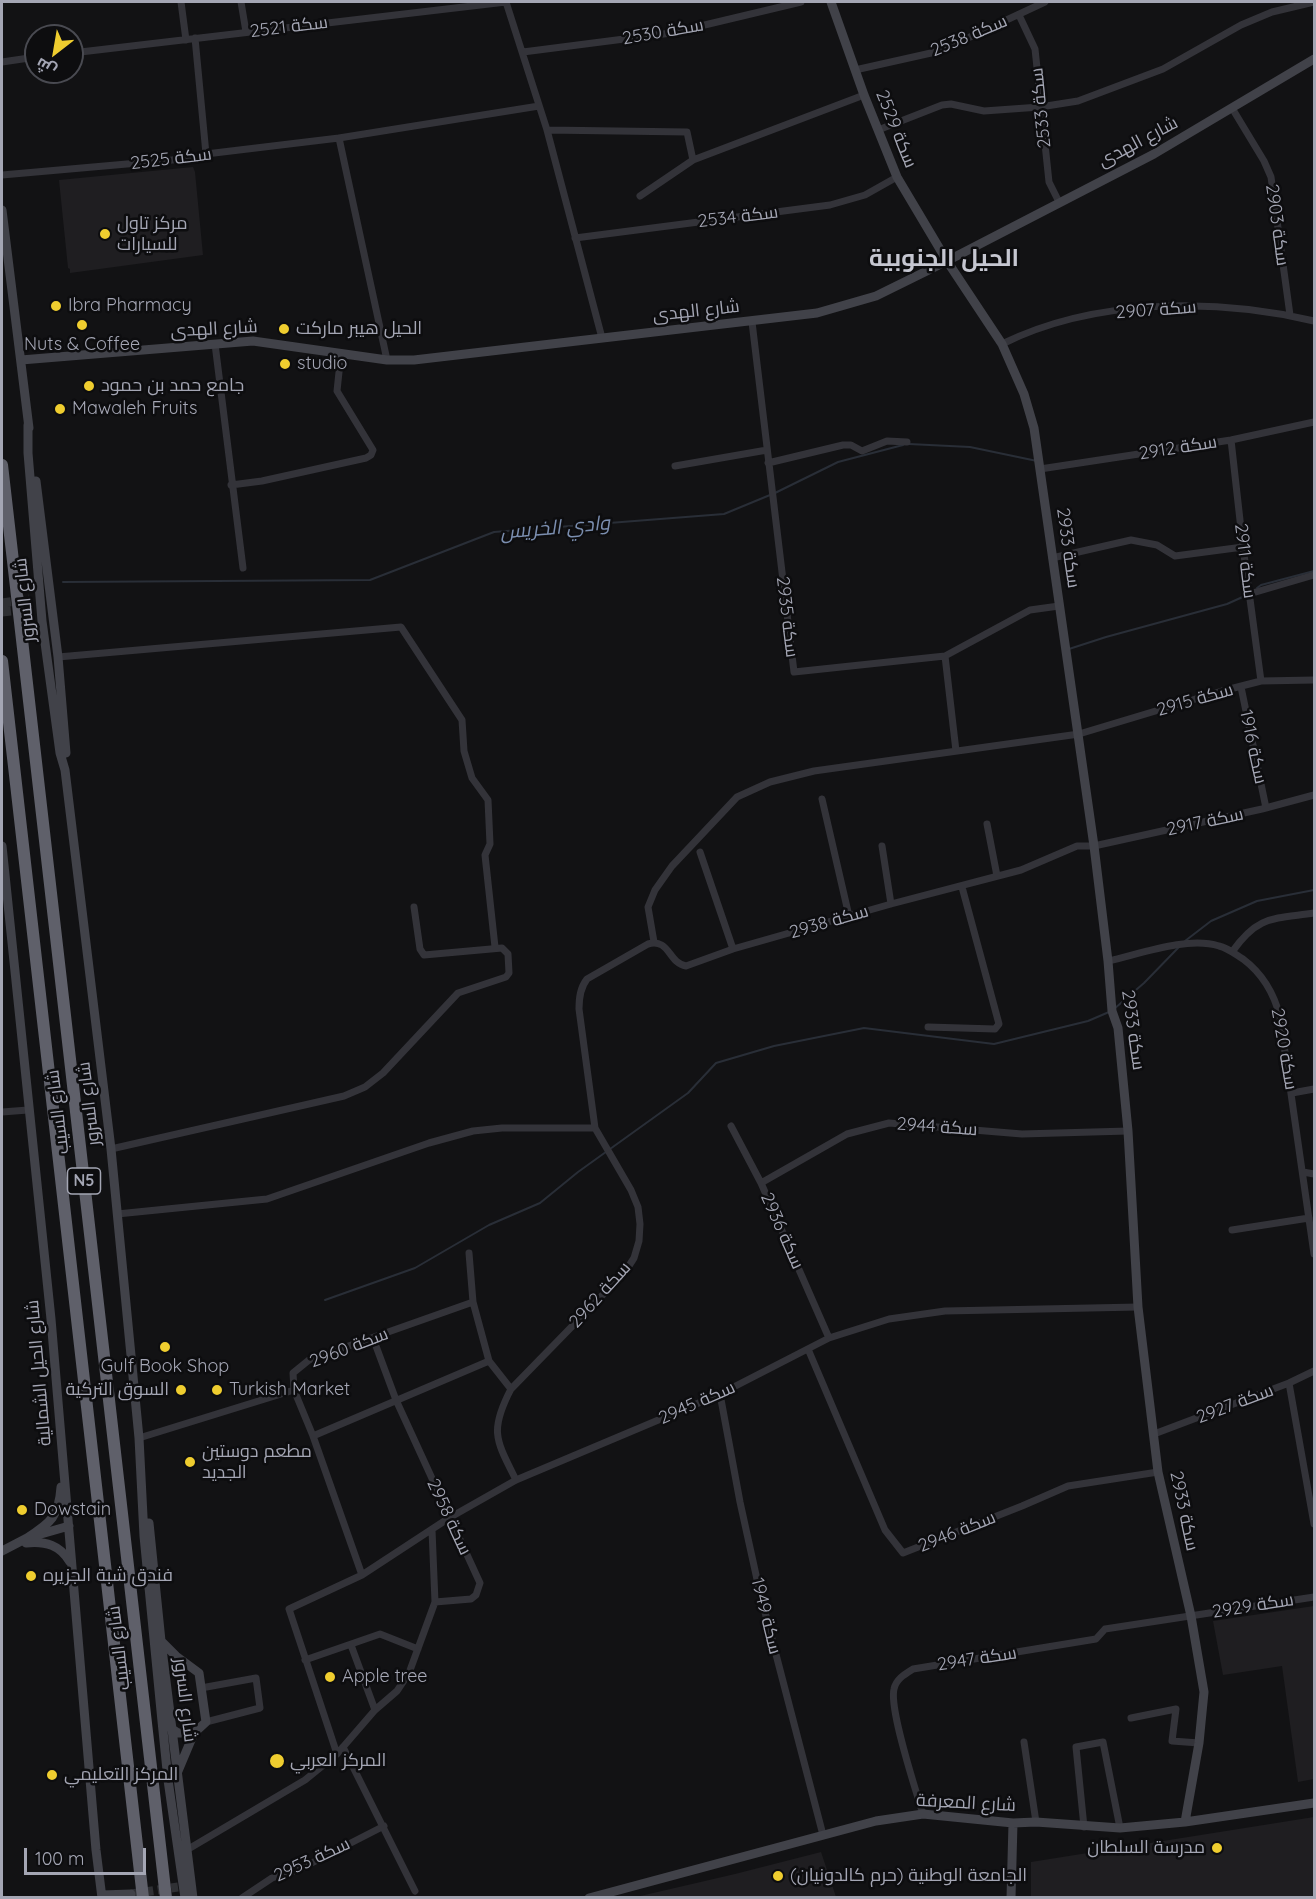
<!DOCTYPE html>
<html>
<head>
<meta charset="utf-8">
<style>
  body { margin:0 }
  #map { position:relative; width:1316px; height:1899px; overflow:hidden; background:#121214; font-family:Quicksand,Cairo,sans-serif }
  canvas { display:block }
  .frame { position:absolute; inset:0; border:3px solid #a4a6b4; pointer-events:none }
  .north { position:absolute; left:24px; top:24px; width:60px; height:60px; box-sizing:border-box; background:#0d0d0f; border:2px solid #494a51; border-radius:50%; rotate:211deg; font-size:16px; font-weight:700; line-height:24px; text-align:center; color:#a4a6b4 }
  .north::after { content:''; display:block; margin:auto; width:21px; height:27px; background:#efcd2f; clip-path:polygon(50% 0,100% 100%,50% 72%,0 100%) }
  .scale { position:absolute; left:24px; top:1848px; width:122px; height:27px; box-sizing:border-box; border:3px solid #a4a6b4; border-top:0; padding-left:8px; font-size:18px; line-height:21px; white-space:nowrap; color:#a4a6b4; -webkit-text-stroke:4px #0d0d0f; paint-order:stroke }
</style>
</head>
<body>
<div id="map">
<canvas width="1316" height="1899"></canvas>
<div class="frame"></div>
<div class="north">ش</div>
<div class="scale">100 m</div>
</div>
<script>
const context = document.querySelector('canvas').getContext('2d');
context.lineJoin = 'round';
function paint(path, color) {
  context.fillStyle = color;
  context.fill(path, 'evenodd');
}
function strokePath(path, color, width, dash) {
  context.strokeStyle = color;
  context.lineWidth = width;
  context.lineCap = dash ? 'butt' : 'round';
  context.setLineDash(dash || []);
  context.stroke(path);
}
function drawText(font, color, halo, rows, align = 'center') {
  context.font = font + ' Quicksand,Cairo,sans-serif';
  context.lineWidth = 5;
  context.setLineDash([]);
  context.textBaseline = 'middle';
  context.strokeStyle = halo;
  context.fillStyle = color;
  for (const [text, x, y, turn = 0] of rows) {
    context.save();
    context.translate(x, y);
    context.rotate((+turn || 0) * Math.PI / 180);
    context.textAlign = isNaN(turn) ? turn : align;
    if (halo) context.strokeText(text, 0, 0);
    context.fillText(text, 0, 0);
    context.restore();
  }
}
paint(new Path2D(`
  M193,167L195,172L203,255L70,273V269L68,268L59,180Z
  M1314,1606V1779L1298,1782L1282,1666L1223,1675L1213,1621Z
  M1314,1817V1897H1031V1862Z
  M821,1852L836,1897H636L735,1874Z`), '#1f1e21');
strokePath(new Path2D(`
  M909,444L970,447L1037,461
  M775,493L838,462L903,445
  M63,582L370,580L494,532L724,514L770,495
  M1257,588L1261,585L1314,571
  M1069,649L1106,637L1227,604L1247,595
  M1185,941L1211,921L1257,901L1314,890
  M1114,1009L1144,983L1179,947
  M325,1300L415,1268L489,1225L540,1203L578,1172L688,1093L716,1063L774,1046L864,1028L994,1044L1088,1021L1109,1012`), '#292e37', 2);
strokePath(new Path2D(`
  M2,603L29,599
  M2,612L30,609
  M131,1894L178,1887`), '#2f3034', 9, [9, 4.5]);
strokePath(new Path2D(`
  M181,2L186,40
  M241,2L246,32
  M506,2L547,130L602,338
  M1019,15L1035,49L1049,182L1059,202
  M195,38L206,154
  M523,52L671,33L801,2
  M72,53L506,2
  M2,62L36,57
  M855,70L940,51L1045,2
  M1232,108L1264,161L1271,177L1290,315
  M547,130L687,132L693,160
  M878,130L942,105L951,104L984,111L1040,107L1078,101L1163,69L1241,25L1272,12L1314,2
  M339,138L387,360
  M2,175L195,158L206,154L339,138L539,106
  M640,196L693,160L864,95
  M575,238L830,205L865,195L897,177
  M752,322L794,672L945,656L1030,610L1059,606
  M215,344L243,568
  M1002,344C1095,298 1215,298 1314,321
  M1231,440L1243,547L1261,681
  M768,463L843,445H851L862,451L887,441L907,442
  M675,466L767,450
  M1040,469L1231,440L1314,422
  M231,485L262,481L366,458L371,455L373,450L337,391L341,353
  M1052,558L1131,540L1157,545L1175,556L1243,547
  M1249,594L1314,575
  M945,656L956,751
  M58,657L401,627L462,720L464,751L472,778L488,800L490,844L485,855L495,947
  M1241,687L1266,808
  M822,799L849,916
  M987,824L997,876
  M882,846L891,904
  M700,852L733,949
  M654,942L648,907L655,890L672,866L737,797L770,782L814,771L1079,734L1222,691L1261,681L1314,680
  M1232,952C1258,915 1273,919 1314,913
  M1108,961C1140,954 1187,936 1219,946C1228,948 1235,954 1243,959C1263,974 1274,993 1280,1017L1314,1254
  M928,1027L995,1029L999,1024L962,887
  M1292,1093L1314,1089
  M2,1112L28,1110
  M731,1126L761,1183L829,1338
  M111,1149L344,1096L365,1087L383,1073L458,993L506,977L509,973L508,954L502,948L424,955L420,949L414,907
  M1303,1172L1314,1174
  M761,1183L847,1134L889,1123L1022,1134L1128,1131
  M117,1214L267,1199L429,1143L473,1131L502,1128H595
  M1232,1230L1309,1218
  M469,1253L473,1302L489,1361L511,1389
  M373,1338L396,1400L480,1583L476,1595L471,1599L435,1602
  M808,1349L885,1530L903,1553L1022,1506L1068,1486L1158,1472
  M1289,1383L1314,1524
  M720,1394L740,1502L760,1593L823,1835
  M1154,1434L1289,1383L1314,1371
  M313,1436L489,1361
  M139,1438L294,1390
  M516,1480C496,1440 489,1431 511,1389L625,1272L634,1258L639,1241L640,1224L638,1207L631,1190L595,1128L579,1009C579,998 580,988 587,979L648,944C670,938 668,963 686,966L733,949L891,904L1021,870L1077,846H1094L1262,809L1314,795
  M362,1575L313,1436L294,1390L293,1373L309,1360L473,1302
  M351,1645L375,1710
  M305,1660L380,1634L418,1649
  M201,1688L256,1678L260,1708L206,1722
  M1131,1718L1176,1709L1172,1741L1199,1743
  M1024,1742L1036,1822
  M343,1747L415,1891
  M337,1754L375,1710L397,1691L409,1673L435,1602L432,1530
  M923,1814C916,1791 889,1709 894,1689C896,1679 905,1674 913,1669L1096,1639L1105,1629L1314,1597
  M1084,1827L1076,1747L1103,1742L1120,1828
  M185,1851L305,1780L337,1754L289,1609L362,1575L449,1518L516,1480L720,1394L829,1338L889,1319L945,1311L1138,1307
  M242,1898L272,1878L300,1869L384,1826`), '#333339', 7);
strokePath(new Path2D(`
  M831,2L864,95L897,177L947,261L1002,344L1024,394L1034,428L1094,846L1108,961L1112,1011L1118,1028L1128,1131L1138,1307L1158,1472L1191,1616L1204,1692L1199,1743L1185,1822
  M2,210L29,428
  M21,360L253,341L387,360H414L817,313L876,296L947,261L1154,154L1314,59
  M28,425V453L42,621L60,753L65,770L111,1149L139,1438L144,1536L162,1721L168,1780L185,1898
  M36,481L58,657L66,753
  M2,846L51,1319L96,1850L102,1898
  M149,1523L161,1641L193,1898
  M27,1538C51,1523 59,1516 61,1487
  M26,1543C46,1541 60,1545 70,1562
  M2,1551L27,1538L69,1526
  M161,1641L176,1656L199,1673L206,1722L194,1733L178,1771
  M169,1727L178,1733H194
  M102,1895L131,1894
  M589,1898L876,1821L923,1814L1013,1823L1036,1822L1120,1828L1185,1822L1314,1803
  M1011,1898L1013,1823`), '#414249', 9);
strokePath(new Path2D(`
  M2,465L166,1898
  M2,661L143,1898`), '#5f606a', 12);
for (const [x, y, r, color] of [
  [105,234,6,"#efcd2f"],
  [56,306,6,"#efcd2f"],
  [82,325,6,"#efcd2f"],
  [284,329,6,"#efcd2f"],
  [285,364,6,"#efcd2f"],
  [89,386,6,"#efcd2f"],
  [60,409,6,"#efcd2f"],
  [165,1347,6,"#efcd2f"],
  [181,1390,6,"#efcd2f"],
  [217,1390,6,"#efcd2f"],
  [190,1462,6,"#efcd2f"],
  [22,1510,6,"#efcd2f"],
  [31,1576,6,"#efcd2f"],
  [330,1677,6,"#efcd2f"],
  [277,1761,8,"#efcd2f"],
  [52,1775,6,"#efcd2f"],
  [1217,1848,6,"#efcd2f"],
  [778,1876,6,"#efcd2f"]
]) {
  const dot = new Path2D();
  dot.arc(x, y, r, 0, 2 * Math.PI);
  context.fillStyle = color;
  context.fill(dot);
  strokePath(dot, '#0d0d0f', 2);
}
for (const [x, y, w] of [
  [84,1181,33]
]) {
  const box = new Path2D();
  box.roundRect(x - w / 2, y - 13, w, 26, 4.5);
  context.fillStyle = '#0d0d0f';
  context.fill(box);
  strokePath(box, '#a4a6b4', 1.5);
}
drawText('bold 16px', '#a4a6b4', null, [
  ["N5",84,1181]
]);
drawText('18px', '#a4a6b4', '#0d0d0f', [
  ["سكة 2521",289,27,-7],
  ["سكة 2530",663,32,-10],
  ["سكة 2538",969,36,-23],
  ["سكة 2533",1041,108,-96],
  ["سكة 2529",896,129,68],
  ["شارع الهدى",1138,142,-28],
  ["سكة 2525",171,159,-7],
  ["سكة 2534",738,217,-7],
  ["سكة 2903",1277,225,82],
  ["سكة 2907",1156,310,-4],
  ["شارع الهدى",696,311,-6],
  ["شارع الهدى",214,329,-3],
  ["سكة 2912",1178,448,-9],
  ["سكة 2933",1068,548,82],
  ["سكة 2911",1245,561,83],
  ["شارع السرور",25,600,-96],
  ["سكة 2935",787,617,83],
  ["سكة 2915",1195,700,-16],
  ["سكة 1916",1253,747,78],
  ["سكة 2917",1205,822,-12],
  ["سكة 2938",829,922,-16],
  ["سكة 2933",1133,1030,82],
  ["سكة 2920",1284,1049,80],
  ["شارع السرور",89,1104,-97],
  ["شارع السيب",58,1112,-97],
  ["سكة 2944",937,1127,4],
  ["سكة 2936",782,1231,66],
  ["سكة 2962",600,1295,-48],
  ["سكة 2960",349,1348,-21],
  ["شارع الحيل الشمالية",39,1373,-95],
  ["سكة 2945",697,1403,-24],
  ["سكة 2927",1235,1404,-21],
  ["سكة 2933",1184,1511,78],
  ["سكة 2958",449,1517,65],
  ["سكة 2946",957,1532,-22],
  ["سكة 2929",1253,1606,-9],
  ["سكة 1949",766,1616,76],
  ["شارع السيب",119,1648,-97],
  ["سكة 2947",977,1659,-9],
  ["شارع السرور",185,1700,83],
  ["شارع المعرفة",966,1803,3],
  ["سكة 2953",312,1860,-25]
]);
drawText('18px', '#a4a6b4', '#0d0d0f', [
  ["مركز تاول",117,224],
  ["للسيارات",117,245],
  ["Ibra Pharmacy",68,306],
  ["الحيل هيبر ماركت",296,329],
  ["Nuts & Coffee",82,345,"center"],
  ["studio",297,364],
  ["جامع حمد بن حمود",101,386],
  ["Mawaleh Fruits",72,409],
  ["Gulf Book Shop",165,1367,"center"],
  ["السوق التركية",169,1390,"right"],
  ["Turkish Market",229,1390],
  ["مطعم دوستين",202,1452],
  ["الجديد",202,1473],
  ["Dowstain",34,1510],
  ["فندق شبة الجزيره",43,1576],
  ["Apple tree",342,1677],
  ["المركز العربي",290,1761],
  ["المركز التعليمي",64,1775],
  ["مدرسة السلطان",1205,1848,"right"],
  ["الجامعة الوطنية (حرم كالدونيان)",790,1876]
], 'left');
drawText('italic 20px', '#7b8eaf', '#0d0d0f', [
  ["وادي الخريس",555,528,-5]
]);
drawText('bold 24px', '#c5c6d0', '#0d0d0f', [
  ["الحيل الجنوبية",944,259]
]);
</script>
</body>
</html>
